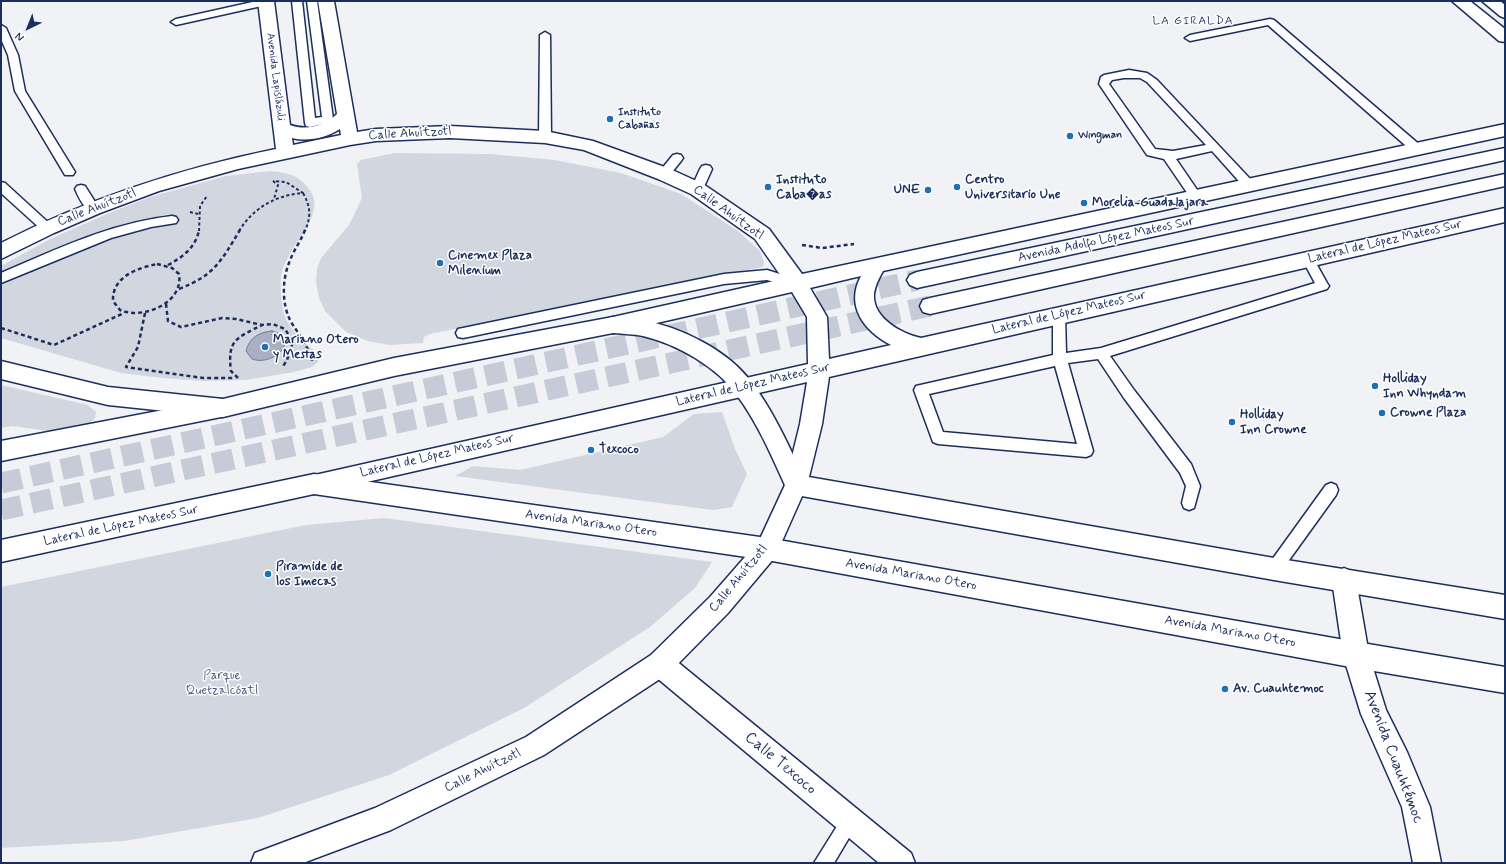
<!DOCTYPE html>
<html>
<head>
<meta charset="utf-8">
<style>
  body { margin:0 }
  #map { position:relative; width:1506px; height:864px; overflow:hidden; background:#f1f2f5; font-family:Mynerve,sans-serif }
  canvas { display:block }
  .frame { position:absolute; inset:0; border:2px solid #1b2f5e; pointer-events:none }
  .north { position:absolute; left:8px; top:8px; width:40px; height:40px; -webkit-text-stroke:3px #fff; paint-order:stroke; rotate:223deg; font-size:11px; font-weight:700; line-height:16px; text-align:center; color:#1b2f5e }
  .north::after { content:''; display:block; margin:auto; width:14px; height:18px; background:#1b2f5e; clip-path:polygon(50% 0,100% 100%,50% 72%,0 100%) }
</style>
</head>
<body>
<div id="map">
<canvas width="1506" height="864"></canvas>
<div class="frame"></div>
<div class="north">N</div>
</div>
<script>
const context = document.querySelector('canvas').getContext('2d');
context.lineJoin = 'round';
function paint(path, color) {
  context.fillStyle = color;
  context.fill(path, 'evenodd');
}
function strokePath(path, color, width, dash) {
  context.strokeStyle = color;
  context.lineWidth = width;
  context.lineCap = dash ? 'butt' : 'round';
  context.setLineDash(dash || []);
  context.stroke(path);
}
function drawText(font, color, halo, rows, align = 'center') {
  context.font = font + ' Mynerve,sans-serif';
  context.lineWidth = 3;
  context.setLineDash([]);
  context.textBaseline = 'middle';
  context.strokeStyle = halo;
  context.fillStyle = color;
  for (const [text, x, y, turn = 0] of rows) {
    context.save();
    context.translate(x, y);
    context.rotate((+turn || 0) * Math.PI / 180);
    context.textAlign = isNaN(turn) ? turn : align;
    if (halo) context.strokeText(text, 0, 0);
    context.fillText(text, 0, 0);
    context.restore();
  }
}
paint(new Path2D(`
  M395,153L490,154L555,160L621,173L681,194L738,231L760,251L764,262L763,267L430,334L424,337L423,343L389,345L368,341L346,332L325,311L319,298L316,283L317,269L321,258L349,225L362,198L357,164L361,160Z
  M270,171C287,173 298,174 309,189C323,207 307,225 298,241C292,249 287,259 283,268C279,277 281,306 285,316C291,333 307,343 318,355V362L312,367L294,372L246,380L203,381L162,378L121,373L1,338V283L108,239L139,230L167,226L172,222L173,218L168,214L105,232L1,274V266L50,239L114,211L150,197L226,176Z
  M1,385L88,405L96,412L95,418L89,424L78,428L55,432L13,426L1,428Z
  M722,412L735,449L747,474L732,507L713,510L455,476L473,466L520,470L663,437L694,414Z
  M384,518L712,562L695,588L650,627L524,708L389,775L258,818L124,841L1,848V587L306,525Z`), '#d2d6df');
const water = new Path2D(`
  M272,331C302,338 274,367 252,359L246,351C249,338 259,332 272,331Z`);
paint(water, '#a8b0c2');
strokePath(water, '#707c9a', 1);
strokePath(new Path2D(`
  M1,483L917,280
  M1,510L930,306`), '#c6cbd7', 21, [21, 10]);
const lane = new Path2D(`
  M257,1L271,2L266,5L176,25L171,22L176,19Z
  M292,1H302L315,118L322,117L307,1H317L333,119L332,122L310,127L306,126L305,123Z
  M1270,19L1274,20L1421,146L1423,149L1421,152H1413L1268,25L1190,41L1185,38L1190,35Z
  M1,25L6,28L18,55L25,91L75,172L73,175H65L15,91L8,55L1,39Z
  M545,32L550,35L551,137L549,140H541L539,137L540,35Z
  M1129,70L1147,73L1157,80L1253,182L1255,185L1253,188L1249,189L1245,188L1212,151L1176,159L1202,197L1200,200L1196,201L1192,200L1164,159L1147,155L1099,84L1101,77L1104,75ZM1124,78H1140L1147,82L1206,145L1173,151L1155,149L1109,84L1112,80Z
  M677,154L681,155L683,158L681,161L668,177H660L658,174L660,171L673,155Z
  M706,165L710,166L712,169L703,189L701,192L697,193L693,192L691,189L700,169L702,166Z
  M1,182L5,183L51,225L53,228L51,231L47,232L43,231L1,193Z
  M81,185L85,186L97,205L99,208L97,211C86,214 79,198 75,189L77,186Z
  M172,216L176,217L178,220L176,223L151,227L111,238L1,283V273C57,249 111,223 172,216Z
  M1308,254L1312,256L1327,283L1329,286L1327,289L1110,356L1134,390L1191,464L1200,486L1194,508L1189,510L1184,508L1182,503L1186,486L1180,473L1124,398L1098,359L1068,363L1093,451L1091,455L1086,457L938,444L933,442L914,390L916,386L1053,355V315L1054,311L1059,310L1064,311L1065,315L1066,353L1101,348L1315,283L1302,259L1304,256ZM1055,366L1077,444L943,432L929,394Z
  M767,270L802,281L804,284L802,287L798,289L767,280L724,284L463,338L458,337L456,333L458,329L463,328L724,274Z
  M1331,483L1336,485L1338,490L1336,495L1279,574L1274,576L1269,574L1266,569L1269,564L1326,485Z
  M850,812L856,815L859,821L834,863H814L844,815Z`);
const street = new Path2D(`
  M1452,1H1470L1505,29V42L1499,41Z
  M1482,1H1500L1505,5V18L1500,16Z
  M660,651L669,655L911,853L915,863H879L651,673L647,664L651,655Z`);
const secondary = new Path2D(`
  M258,1H274L290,125C307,131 324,126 337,114L318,1H334L357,132L376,129L450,126L545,131L593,141L670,169L703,184L769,229L802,274L1505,124V136L883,271C879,278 875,286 874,294C872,318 902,334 921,338L1505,208V222L829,377L822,424L807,485L775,557L728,613L669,673L544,755L391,830L303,863H251L255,853L375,808L526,737L651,655L710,597L759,541L785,485L800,424L807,382L314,494L306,491L303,484L306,477L808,364L807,317L792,292L613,333L606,331L603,325L606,319L613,317L783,279L755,239L691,194L658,179L584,150L545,143L450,138L376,141L350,145L238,169L159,191L100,213L54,233L1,259V243C90,198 178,169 276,149ZM340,129L341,135L293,145L292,138C308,142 326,138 340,129ZM861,276C845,306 864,331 891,345L829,359L827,317L810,288Z
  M221,399L229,401L232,408L229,415L221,417L1,461V441Z
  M1344,568L1353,572L1356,580L1369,655L1386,710L1407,752L1430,807L1441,863H1413L1402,807L1361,714L1343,655L1332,580L1335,572Z`);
const primary = new Path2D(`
  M1505,148V160L917,288L910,285L907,280L910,275L917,272Z
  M1505,174V186L930,314L923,312L920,306L923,300L930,298Z
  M613,317C623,318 633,318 643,320C682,328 728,350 752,383C773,411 788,444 803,476L1274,558L1505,595V619L1274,580L796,495L788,492C773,459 759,425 737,395C717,367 677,344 643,336C633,334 623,334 613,333L394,376L223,417L108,405L1,379V361L108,387L223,399L394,358Z
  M314,474L767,538L1356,642L1505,667V693L1356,668L767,560L314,494L1,562V540Z`);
strokePath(lane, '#1b2f5e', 3);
strokePath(street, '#1b2f5e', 3);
strokePath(secondary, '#1b2f5e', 3);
strokePath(primary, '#1b2f5e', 3);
strokePath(new Path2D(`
  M273,181L278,185L274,199
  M303,193C311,207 311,217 305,231
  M190,212L198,214
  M199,231L200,206L207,196
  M239,231C253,208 276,195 303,193L286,182L273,181`), '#1b2f5e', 2, [3, 2.5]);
strokePath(new Path2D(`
  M305,230C301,241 293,251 289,263C282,280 282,304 290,320C298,334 308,345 312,361
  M802,245L822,248L854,244
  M157,264L172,268L179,274C184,303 143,320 120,310L113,301C112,277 137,268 157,264Z
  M168,265C183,257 196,247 199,230
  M179,289C215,275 221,261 240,230
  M166,304L168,321L181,327L222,318L236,319L262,325L273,324L285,329L293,342L287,360L282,368
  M145,313L138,347L126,367L203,378H234
  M1,328L54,345L124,313
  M238,378L231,371C227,339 237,338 262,325`), '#1b2f5e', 2.5, [4, 3]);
paint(lane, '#fff');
paint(street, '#fff');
paint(secondary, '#fff');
paint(primary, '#fff');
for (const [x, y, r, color] of [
  [610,119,4,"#1f6fb2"],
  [1070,136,4,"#1f6fb2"],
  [768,187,4,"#1f6fb2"],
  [957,187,4,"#1f6fb2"],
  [928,190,4,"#1f6fb2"],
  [1084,203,4,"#1f6fb2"],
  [440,263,4,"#1f6fb2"],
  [265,347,4,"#1f6fb2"],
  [1375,386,4,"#1f6fb2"],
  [1382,413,4,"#1f6fb2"],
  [1232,422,4,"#1f6fb2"],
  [591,450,4,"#1f6fb2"],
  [268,574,4,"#1f6fb2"],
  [1225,689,4,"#1f6fb2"]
]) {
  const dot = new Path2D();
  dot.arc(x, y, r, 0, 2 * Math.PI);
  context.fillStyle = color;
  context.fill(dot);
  strokePath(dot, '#fff', 1.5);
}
drawText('11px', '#1b2f5e', '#fff', [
  ["Avenida Lapislázuli",275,77,83]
]);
drawText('bold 11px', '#1b2f5e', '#fff', [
  ["Instituto",618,113],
  ["Cabañas",618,126],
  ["Wingman",1078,136]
], 'left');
context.letterSpacing = '1px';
drawText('12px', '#1b2f5e', '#fff', [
  ["LA GIRALDA",1193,21]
]);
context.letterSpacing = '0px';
drawText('13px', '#1b2f5e', '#fff', [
  ["Calle Ahuítzotl",410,134,-3],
  ["Calle Ahuítzotl",97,208,-21],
  ["Calle Ahuítzotl",728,213,36],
  ["Avenida Adolfo López Mateos Sur",1106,240,-12],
  ["Lateral de López Mateos Sur",1385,242,-13],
  ["Lateral de López Mateos Sur",1069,313,-13],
  ["Lateral de López Mateos Sur",753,385,-13],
  ["Lateral de López Mateos Sur",437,456,-13],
  ["Avenida Mariano Otero",591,524,8],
  ["Lateral de López Mateos Sur",121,526,-12],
  ["Avenida Mariano Otero",911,575,10],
  ["Calle Ahuítzotl",739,579,-50],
  ["Avenida Mariano Otero",1230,632,10],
  ["Calle Ahuítzotl",483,771,-26]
]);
drawText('bold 13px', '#1b2f5e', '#fff', [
  ["Instituto",776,180],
  ["Caba�as",776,195],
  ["Centro",965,180],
  ["Universitario Une",965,195],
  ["UNE",920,190,"right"],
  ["Morelia-Guadalajara",1092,203],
  ["Cinemex Plaza",448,256],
  ["Milenium",448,271],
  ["Mariano Otero",273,340],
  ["y Mestas",273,355],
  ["Holliday",1383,379],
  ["Inn Whyndam",1383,394],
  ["Crowne Plaza",1390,413],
  ["Holliday",1240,415],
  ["Inn Crowne",1240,430],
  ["Texcoco",599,450],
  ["Piramide de",276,567],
  ["los Imecas",276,582],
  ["Av. Cuauhtemoc",1233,689]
], 'left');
drawText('13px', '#49597e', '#fff', [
  ["Parque",222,676],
  ["Quetzalcóatl",222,691]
]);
drawText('16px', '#1b2f5e', '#fff', [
  ["Avenida Cuauhtémoc",1393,757,69],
  ["Calle Texcoco",780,764,40]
]);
</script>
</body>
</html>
